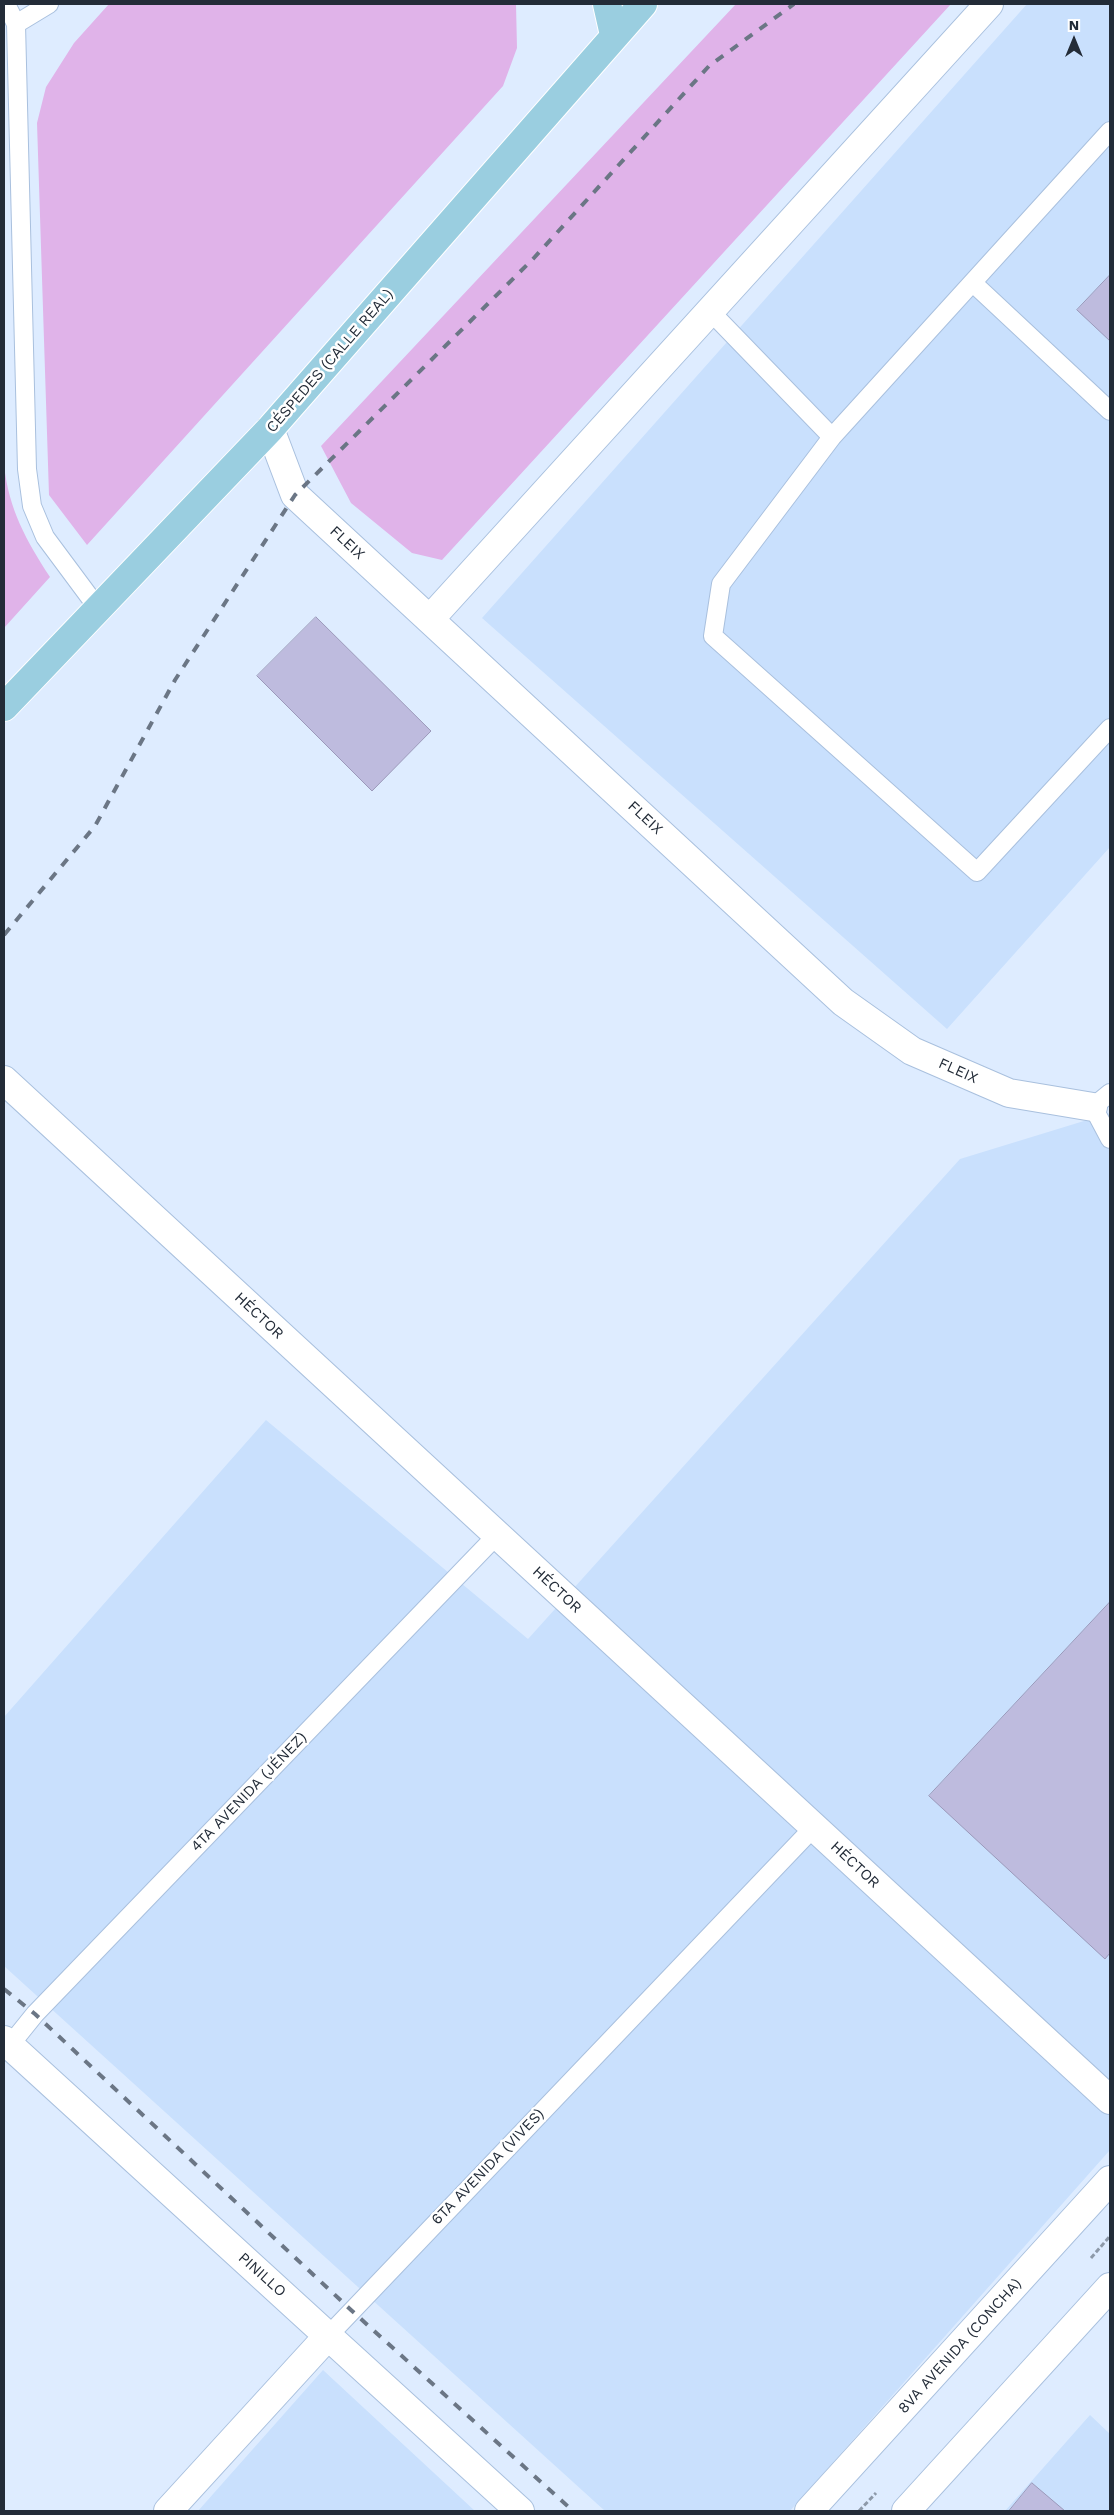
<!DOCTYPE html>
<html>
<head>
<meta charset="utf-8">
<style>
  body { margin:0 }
  #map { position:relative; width:1114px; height:2515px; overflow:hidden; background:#deecff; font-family:"Work Sans",sans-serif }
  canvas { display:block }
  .frame { position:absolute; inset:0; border:5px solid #232c38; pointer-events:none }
  .north { position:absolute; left:1049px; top:15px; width:50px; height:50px; -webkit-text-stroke:4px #fff; paint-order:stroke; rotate:0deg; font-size:14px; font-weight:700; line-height:20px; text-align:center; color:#232c38 }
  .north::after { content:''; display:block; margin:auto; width:18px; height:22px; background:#232c38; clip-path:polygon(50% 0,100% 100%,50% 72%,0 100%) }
</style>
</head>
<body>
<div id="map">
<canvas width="1114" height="2515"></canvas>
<div class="frame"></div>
<div class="north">N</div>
</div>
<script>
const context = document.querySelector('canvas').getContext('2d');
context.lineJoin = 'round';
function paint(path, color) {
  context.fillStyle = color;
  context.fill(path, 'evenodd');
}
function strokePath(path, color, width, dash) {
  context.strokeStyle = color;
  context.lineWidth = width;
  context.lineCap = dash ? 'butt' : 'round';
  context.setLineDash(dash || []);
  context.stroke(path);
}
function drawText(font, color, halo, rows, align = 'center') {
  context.font = font + ' "Work Sans",sans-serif';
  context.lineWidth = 5;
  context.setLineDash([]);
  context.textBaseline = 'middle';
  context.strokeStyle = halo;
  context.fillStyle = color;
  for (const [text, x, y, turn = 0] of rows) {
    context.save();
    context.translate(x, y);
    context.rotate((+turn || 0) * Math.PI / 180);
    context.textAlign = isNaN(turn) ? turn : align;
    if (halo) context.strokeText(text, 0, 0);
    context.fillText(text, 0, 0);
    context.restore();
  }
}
paint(new Path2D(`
  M1027,4H1110V847L947,1029L482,618Z
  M1110,1113V2150L790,2511H605L4,1966V1717L266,1420L528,1639L960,1159Z
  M323,2370L475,2511H198Z
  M1090,2415L1110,2434V2511H1005Z`), '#c9e0fd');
paint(new Path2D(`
  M109,4H516L517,48L503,86L87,545L49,495L37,123L46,87L74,43Z
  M736,4H951L442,560L412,553L351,503L321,446Z
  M4,465C9,510 26,540 50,577L4,628Z`), '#e0b3e9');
const building = new Path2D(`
  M1110,275V341L1077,310Z
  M316,617L431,731L372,791L257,676Z
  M1110,1602V1953L1105,1959L929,1796Z
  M1032,2483L1065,2511H1009Z`);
paint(building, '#bebbde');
strokePath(building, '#9b99ba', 1);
const service = new Path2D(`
  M6,4L16,24L27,469L32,506L45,537L97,607
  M16,24L49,4
  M973,283L1110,411
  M710,311L832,437L1110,131
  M832,437L721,584L713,636L977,872L1110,728
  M1110,1093L1093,1107L1110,1139
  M10,2045L35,2014L497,1535
  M328,2336L814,1827`);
const minor = new Path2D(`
  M270,429L295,495L843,1002L912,1051L1009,1093L1093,1107
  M430,619L989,4
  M4,1080L1110,2100`);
const tertiary = new Path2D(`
  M328,2336L520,2511
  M809,2511L1110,2180
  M906,2511L1110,2287`);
const secondary = new Path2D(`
  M4,2040L328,2336L168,2511`);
const primary = new Path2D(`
  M607,4L614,35
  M4,707L270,429L643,4`);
strokePath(service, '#a9c0de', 20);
strokePath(minor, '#a9c0de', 30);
strokePath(tertiary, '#a9c0de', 30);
strokePath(secondary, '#a9c0de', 30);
strokePath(primary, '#fff', 30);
strokePath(new Path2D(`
  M1091,2258L1110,2236
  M859,2511L876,2493`), '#8d99a9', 3, [5, 2.5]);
strokePath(service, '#fff', 18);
strokePath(minor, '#fff', 28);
strokePath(tertiary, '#fff', 28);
strokePath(secondary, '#fff', 28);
strokePath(primary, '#9acee0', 28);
strokePath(new Path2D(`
  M4,935L95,826L175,680L295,495L533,259L709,66L794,4
  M4,1989L35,2014L351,2310L573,2511`), '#6b7685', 4, [9, 9]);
drawText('15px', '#232c38', '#fff', [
  ["CÉSPEDES (CALLE REAL)",330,361,-49],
  ["FLEIX",347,543,43],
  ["FLEIX",645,818,43],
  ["FLEIX",958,1071,24],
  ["HÉCTOR",259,1316,43],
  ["HÉCTOR",557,1590,43],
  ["4TA AVENIDA (JÉNEZ)",249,1792,-46],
  ["HÉCTOR",855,1865,43],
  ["6TA AVENIDA (VIVES)",488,2167,-46],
  ["PINILLO",262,2275,42],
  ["8VA AVENIDA (CONCHA)",960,2346,-48]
]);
</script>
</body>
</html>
